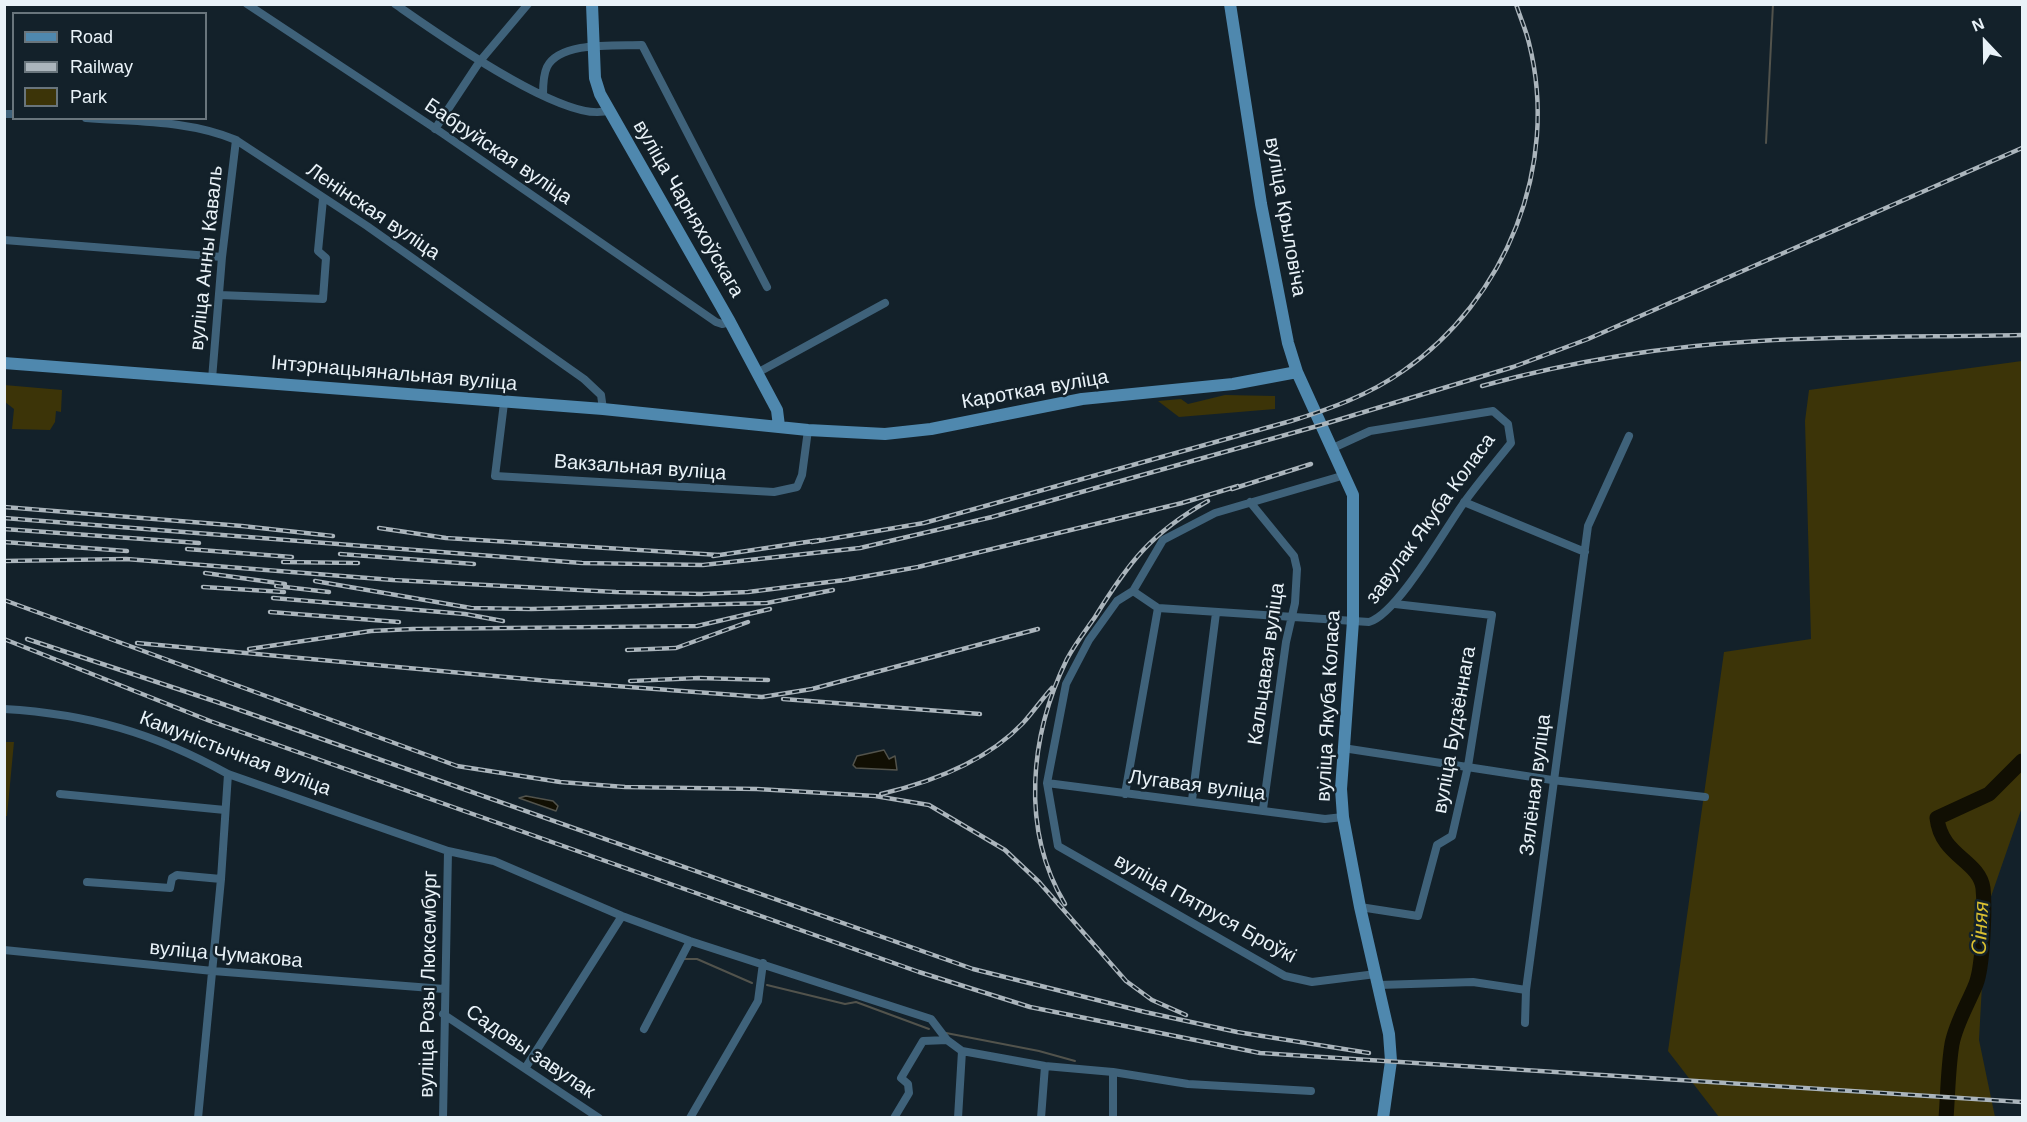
<!DOCTYPE html>
<html>
<head>
<meta charset="utf-8">
<style>
  body { margin:0 }
  #map { position:relative; width:2027px; height:1122px; overflow:hidden; background:#13212a; font-family:Helvetica,sans-serif }
  canvas { display:block }
  .frame { position:absolute; inset:0; border:6px solid #e9f2f8; pointer-events:none }
  .legend { position:absolute; left:12px; top:12px; width:195px; height:108px; box-sizing:border-box; background:#13212a; border:2px solid #69757c; margin:0; padding:8px 10px; list-style:none; font-size:18px; color:#e9f2f8 }
  .legend li { display:flex; align-items:center; gap:12px; height:30px }
  .legend b { width:30px; border:2px solid #69757c }
  .north { position:absolute; left:1955px; top:12px; width:60px; height:60px; -webkit-text-stroke:4px #13212a; paint-order:stroke; rotate:338deg; font-size:16px; font-weight:700; line-height:24px; text-align:center; color:#e9f2f8 }
  .north::after { content:''; display:block; margin:auto; width:21px; height:27px; background:#e9f2f8; clip-path:polygon(50% 0,100% 100%,50% 72%,0 100%) }
</style>
</head>
<body>
<div id="map">
<canvas width="2027" height="1122"></canvas>
<div class="frame"></div>
<ul class="legend">
<li><b style="height:8px;background:#4f88ae"></b>Road</li>
<li><b style="height:8px;background:#abb5bc"></b>Railway</li>
<li><b style="height:16px;background:#3c3408"></b>Park</li>
</ul>
<div class="north">N</div>
</div>
<script>
const context = document.querySelector('canvas').getContext('2d');
context.lineJoin = 'round';
function paint(path, color) {
  context.fillStyle = color;
  context.fill(path, 'evenodd');
}
function strokePath(path, color, width, dash) {
  context.strokeStyle = color;
  context.lineWidth = width;
  context.lineCap = dash ? 'butt' : 'round';
  context.setLineDash(dash || []);
  context.stroke(path);
}
function drawText(font, color, halo, rows, align = 'center') {
  context.font = font + ' Helvetica,sans-serif';
  context.lineWidth = 5;
  context.setLineDash([]);
  context.textBaseline = 'middle';
  context.strokeStyle = halo;
  context.fillStyle = color;
  for (const [text, x, y, turn = 0] of rows) {
    context.save();
    context.translate(x, y);
    context.rotate((+turn || 0) * Math.PI / 180);
    context.textAlign = isNaN(turn) ? turn : align;
    if (halo) context.strokeText(text, 0, 0);
    context.fillText(text, 0, 0);
    context.restore();
  }
}
paint(new Path2D(`
  M2022,361V807L1986,911L1979,1040L1995,1117H1719L1668,1051L1724,652L1811,639L1805,421L1809,390Z
  M4,385L62,390L61,412L56,411L55,422L50,430L12,429L14,409L5,402Z
  M1225,395L1275,396V409L1179,417L1158,401L1181,399L1188,404Z
  M5,742H14L7,816H5Z`), '#3c3408');
const water = new Path2D(`
  M884,750L889,759L895,756L897,770L856,768L853,765L857,756Z
  M526,796L553,801L558,806L556,811L519,798Z`);
paint(water, '#110f03');
strokePath(water, '#52534c', 1.5);
strokePath(new Path2D(`
  M1766,143L1773,4
  M684,959H697L752,983
  M767,985L845,1004L856,1002L929,1029
  M946,1033L1039,1051L1075,1061`), '#52534c', 2);
strokePath(new Path2D(`
  M1946,1118C1948,1093 1948,1068 1952,1044C1956,1023 1968,1004 1976,984C1983,966 1985,908 1983,888C1979,860 1941,856 1937,818L1989,794L2022,761`), '#110f03', 15);
strokePath(new Path2D(`
  M247,4L442,133L716,322L722,324L730,322
  M395,4C431,29 569,128 609,110
  M543,95C543,86 543,75 547,67C560,41 616,46 642,45L767,287
  M4,114H14
  M86,118C136,122 189,120 236,140L367,226L584,379L601,395L603,409
  M435,129L480,61L528,4
  M4,240L222,257
  M219,295L323,299L326,258L318,251L323,199
  M757,373L885,303
  M212,379L222,257L236,140
  M504,403L495,476L774,492L797,487L802,475L808,430
  M1345,475L1215,513L1163,540L1133,591L1117,601L1089,640L1066,684L1047,783L1058,846L1285,976L1312,982L1376,974
  M1250,502L1294,556L1297,569L1295,603L1286,642L1263,809
  M1464,502L1585,552
  M1133,591L1158,608L1369,622C1397,614 1444,531 1463,504C1478,483 1495,463 1511,443L1508,424L1493,411L1370,431L1333,448
  M4,709C89,714 154,733 228,774L448,851L494,861L622,916L690,941L931,1019L947,1040L962,1051L1045,1066L1113,1072L1188,1084L1311,1091
  M1343,748L1552,780L1705,797
  M1047,783L1325,819L1343,817
  M60,794L225,810
  M1125,794L1158,608
  M1192,800L1216,613
  M87,882L170,888L172,878L177,875L221,879
  M1360,907L1418,916L1437,845L1452,836L1468,766L1492,615L1395,604
  M4,950L213,971L444,989
  M1379,985L1473,982L1526,990
  M443,1014L599,1118
  M1525,1023L1526,990L1588,526L1629,436
  M644,1029L690,941
  M526,1067L622,916
  M1113,1072V1118
  M198,1118L221,879L228,774
  M443,1118L448,851
  M690,1118L758,1001L763,963
  M894,1118L909,1093L908,1084L901,1078L923,1041L947,1040
  M958,1118L962,1051
  M1041,1118L1045,1066`), '#3f627a', 8);
strokePath(new Path2D(`
  M592,4L595,78L600,94L730,322L777,410L779,426
  M1230,4L1261,204L1288,343L1297,372L1353,495V621L1341,789L1343,817L1360,907L1389,1034L1391,1061L1383,1118
  M4,363L603,409L808,430L885,434L931,429L1082,399L1233,384L1297,372`), '#4f88ae', 12);
const rail = new Path2D(`
  M1482,386C1572,361 1666,346 1759,341C1847,336 1935,337 2022,335
  M1232,489L1311,464
  M4,507L242,526L333,536
  M4,518L582,563L703,565L860,548L992,517L1321,425L1513,367L1588,339L2022,148
  M379,528L446,538L719,555
  M4,529L199,543
  M4,542L127,551
  M812,542L924,523L1291,421C1330,409 1369,395 1403,371C1506,300 1560,166 1529,43C1526,30 1520,17 1516,4
  M187,549L292,557
  M340,554L474,564
  M713,556L820,540
  M4,561L126,559L393,580L616,592L701,594L748,592L845,580L918,567L1182,503L1238,486
  M283,562L358,563
  M205,573L285,584
  M315,581L471,608L531,609L767,603L833,590
  M276,586L329,592
  M203,587L284,592
  M273,598L465,614L503,621
  M4,600L457,766L560,782L625,787L757,789L875,796L929,805L1005,850L1039,882L1126,981L1152,1000L1186,1015
  M270,612L399,622
  M4,639L210,721L919,972L1030,1007L1260,1053L2022,1102
  M27,639L217,702L973,969L1145,1012L1237,1032L1369,1053
  M137,643L549,681L762,697L812,689L1038,629
  M249,649L371,631L413,629L697,626L770,609
  M627,650L676,648L748,622
  M630,681L699,678L768,680
  M783,699L980,714
  M881,794C932,782 986,762 1023,723C1033,712 1042,699 1052,688
  M1065,904C1020,829 1030,735 1067,659C1075,644 1086,630 1095,617C1129,562 1151,533 1208,501`);
strokePath(rail, '#abb5bc', 4.5);
strokePath(rail, '#13212a', 2, [7]);
drawText('20px', '#e9f2f8', '#13212a', [
  ["Бабруйская вуліца",498,152,34],
  ["вуліца Чарняхоўскага",688,209,60],
  ["Ленінская вуліца",373,212,34],
  ["вуліца Крыловіча",1285,217,80],
  ["вуліца Анны Каваль",207,258,-84],
  ["Інтэрнацыянальная вуліца",394,374,5],
  ["Кароткая вуліца",1035,390,-10],
  ["Вакзальная вуліца",640,468,4],
  ["завулак Якуба Коласа",1431,519,-54],
  ["Кальцавая вуліца",1267,664,-82],
  ["вуліца Якуба Коласа",1329,706,-87],
  ["вуліца Будзённага",1455,730,-80],
  ["Камуністычная вуліца",235,754,21],
  ["Зялёная вуліца",1536,785,-83],
  ["Лугавая вуліца",1197,786,7],
  ["вуліца Пятруся Броўкі",1205,909,29],
  ["вуліца Чумакова",226,955,5],
  ["вуліца Розы Люксембург",429,984,-89],
  ["Садовы завулак",530,1052,34]
]);
drawText('italic 21px', '#d9bf30', '#13212a', [
  ["Сіняя",1981,928,-87]
]);
</script>
</body>
</html>
